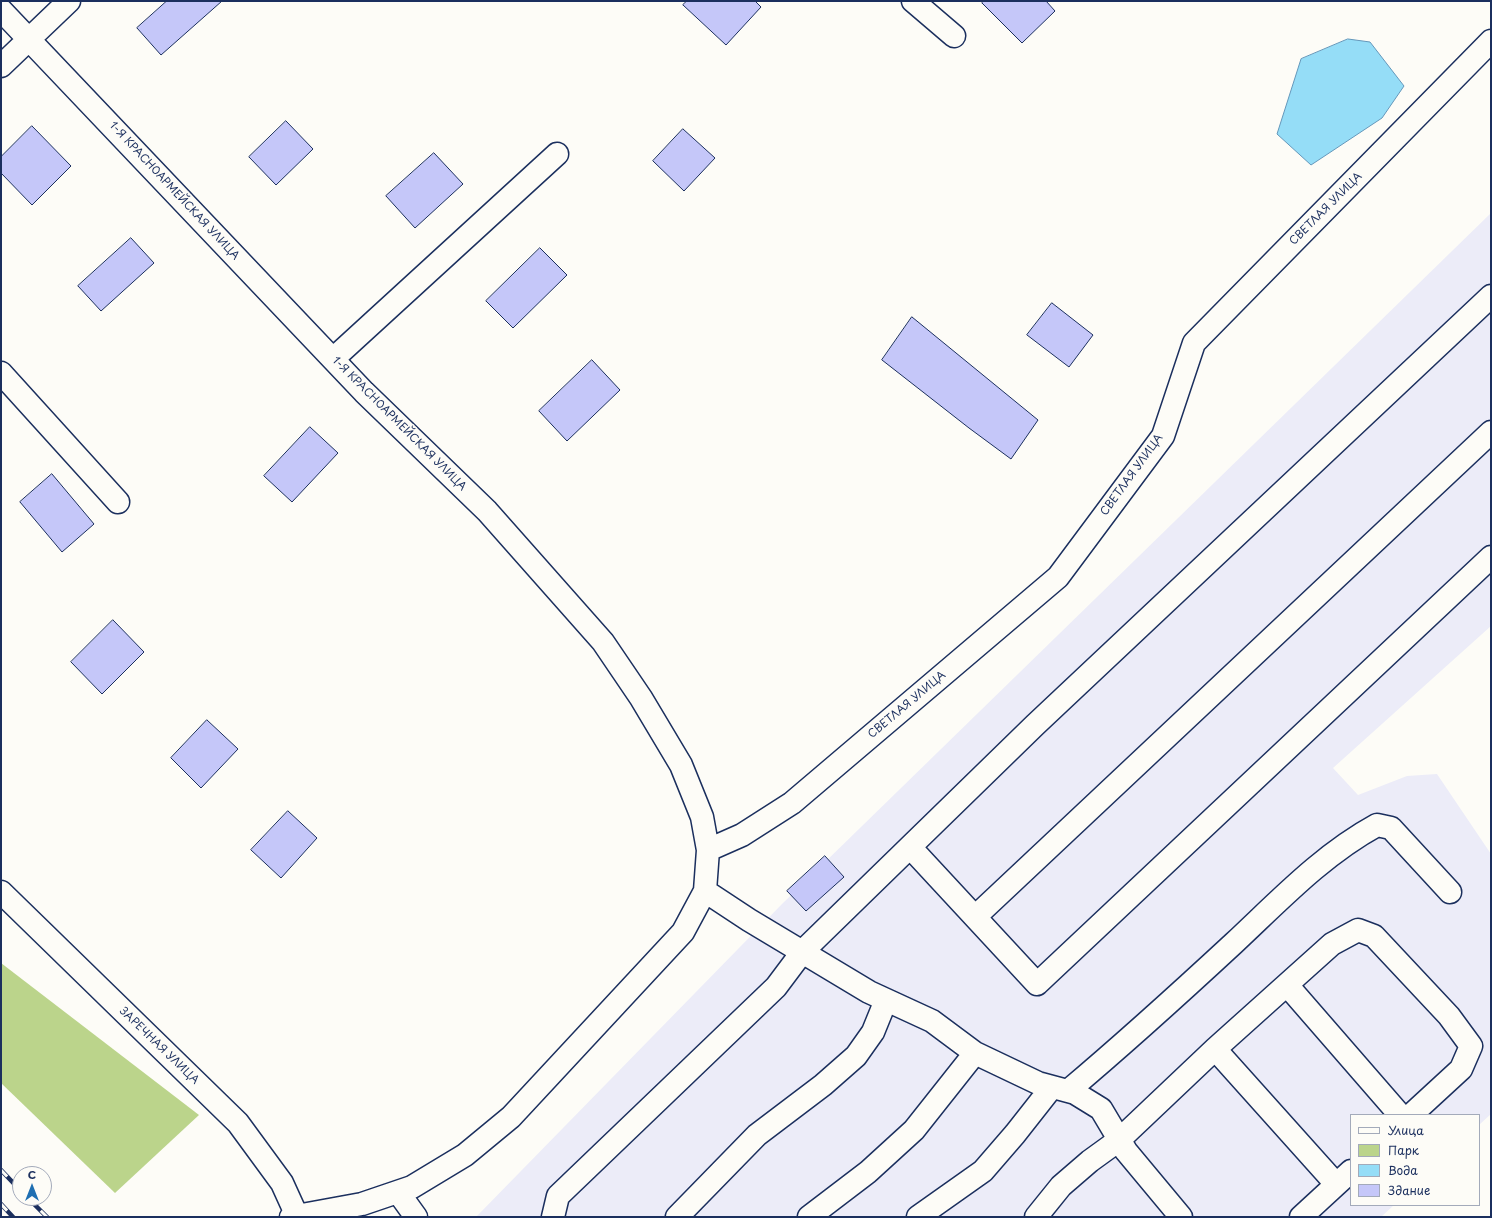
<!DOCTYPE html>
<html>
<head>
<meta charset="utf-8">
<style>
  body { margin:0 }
  #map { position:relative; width:1492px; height:1218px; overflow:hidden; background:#fdfcf7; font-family:"Playpen Sans",sans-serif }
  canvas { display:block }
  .frame { position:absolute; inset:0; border:2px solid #1b2f5e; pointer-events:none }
  .legend { position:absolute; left:1350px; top:1114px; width:130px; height:92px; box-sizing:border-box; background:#fdfcf7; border:1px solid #a3aaba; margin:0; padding:5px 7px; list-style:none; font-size:12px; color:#1b2f5e }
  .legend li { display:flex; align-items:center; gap:8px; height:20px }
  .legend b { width:20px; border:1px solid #a3aaba }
  .north { position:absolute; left:12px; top:1166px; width:40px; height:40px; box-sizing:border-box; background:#fdfcf7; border:1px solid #a3aaba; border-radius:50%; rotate:0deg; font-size:11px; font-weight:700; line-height:16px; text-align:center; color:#1b2f5e }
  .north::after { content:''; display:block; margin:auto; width:14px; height:18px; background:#1f6fb2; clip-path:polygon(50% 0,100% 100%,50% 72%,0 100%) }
</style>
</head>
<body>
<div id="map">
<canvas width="1492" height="1218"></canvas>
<div class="frame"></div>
<ul class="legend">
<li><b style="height:5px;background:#fdfcf7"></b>Улица</li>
<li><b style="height:11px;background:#bbd48b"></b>Парк</li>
<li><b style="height:11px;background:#95ddf7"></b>Вода</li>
<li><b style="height:11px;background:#c5c7f9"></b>Здание</li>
</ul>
<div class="north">С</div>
</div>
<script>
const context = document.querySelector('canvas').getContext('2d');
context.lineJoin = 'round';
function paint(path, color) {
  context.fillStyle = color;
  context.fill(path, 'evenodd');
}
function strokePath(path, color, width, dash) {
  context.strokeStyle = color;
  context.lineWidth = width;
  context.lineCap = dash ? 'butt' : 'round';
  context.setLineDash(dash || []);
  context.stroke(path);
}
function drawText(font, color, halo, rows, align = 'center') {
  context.font = font + ' "Playpen Sans",sans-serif';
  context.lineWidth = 3;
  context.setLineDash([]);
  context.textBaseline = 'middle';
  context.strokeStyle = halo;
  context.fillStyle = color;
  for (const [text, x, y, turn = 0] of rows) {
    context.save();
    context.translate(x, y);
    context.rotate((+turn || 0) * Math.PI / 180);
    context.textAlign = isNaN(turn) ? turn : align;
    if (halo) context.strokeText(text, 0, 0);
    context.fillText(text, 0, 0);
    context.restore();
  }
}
paint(new Path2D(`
  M1491,213V626L1333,768L1358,795L1407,776L1437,774L1491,854V1114L1479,1125V1115H1351V1205H1394L1381,1217H476L782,904Z`), '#ececf8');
paint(new Path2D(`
  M1,963L199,1115L115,1193L1,1083Z`), '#bbd48b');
const water = new Path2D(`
  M1348,39L1370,42L1404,86L1382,118L1311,165L1277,134L1301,59Z`);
paint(water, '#95ddf7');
strokePath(water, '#6497ba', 1);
const building = new Path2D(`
  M167,1H222L161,55L137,28Z
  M687,1H755L761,7L726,45L683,5Z
  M984,1H1046L1055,11L1022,43L982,3Z
  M286,121L313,149L276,185L249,157Z
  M32,126L71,166L32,205L1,173V157Z
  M683,129L715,158L684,191L653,161Z
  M434,153L463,184L415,228L386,196Z
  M131,238L154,263L101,311L78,286Z
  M540,248L567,275L513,328L486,301Z
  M1052,303L1093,335L1069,367L1027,335Z
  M912,317L1038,420L1011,459L969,428L882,360Z
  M592,360L620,390L567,441L539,411Z
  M310,427L338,453L292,502L264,476Z
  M52,474L94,524L62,552L20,502Z
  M113,620L144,652L102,694L71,662Z
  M207,720L238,749L201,788L171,758Z
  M288,811L317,838L281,878L251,850Z
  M825,856L844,877L806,911L787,891Z`);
paint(building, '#c5c7f9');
strokePath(building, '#1b2f5e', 1);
const minor = new Path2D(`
  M913,1L954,36
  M1,10L364,392L487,511L603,642L641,698L681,765L702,817L708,850L705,891L683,932L511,1117L465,1155L412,1187L362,1204L291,1217
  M1,66L69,1
  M333,359L557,154
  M1,373L118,502
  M910,847L1037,984L1491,557
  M708,850L742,835L792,803L1058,577L1163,436L1194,343L1491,41
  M705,891L749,920L869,992L932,1021L975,1053L1038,1083L1075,1093L1101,1109L1126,1151L1181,1217
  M1,892L238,1123L282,1183L297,1216
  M975,917L1491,432
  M1287,985L1400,1115
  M1215,1049L1336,1184
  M1068,1091C1125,1043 1180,993 1234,943C1279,901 1322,855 1377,825L1391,828L1450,892
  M398,1192L416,1217
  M553,1217L558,1196L776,987L803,951L1035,725L1491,296
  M677,1217L757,1135L823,1085L856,1056L873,1032L886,1000
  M809,1217L868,1172L914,1130L975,1053
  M918,1217L983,1171L1015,1134L1052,1087
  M1036,1217L1061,1186L1090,1161L1119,1140L1215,1049L1332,944L1358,930L1374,936L1449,1016L1471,1046L1461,1069L1411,1115
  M1301,1217L1351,1171`);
strokePath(minor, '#1b2f5e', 25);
strokePath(minor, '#fdfcf7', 22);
const rail = new Path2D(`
  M1,1170L20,1190
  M28,1198L47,1217
  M1,1204L13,1217`);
strokePath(rail, '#1b2f5e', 4.5);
strokePath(rail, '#fdfcf7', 3, [9]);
drawText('11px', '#1b2f5e', '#fdfcf7', [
  ["1-Я КРАСНОАРМЕЙСКАЯ УЛИЦА",174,191,47],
  ["СВЕТЛАЯ УЛИЦА",1326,209,-45],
  ["1-Я КРАСНОАРМЕЙСКАЯ УЛИЦА",399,424,45],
  ["СВЕТЛАЯ УЛИЦА",1132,475,-54],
  ["СВЕТЛАЯ УЛИЦА",907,705,-40],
  ["ЗАРЕЧНАЯ УЛИЦА",159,1046,44]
]);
</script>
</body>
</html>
